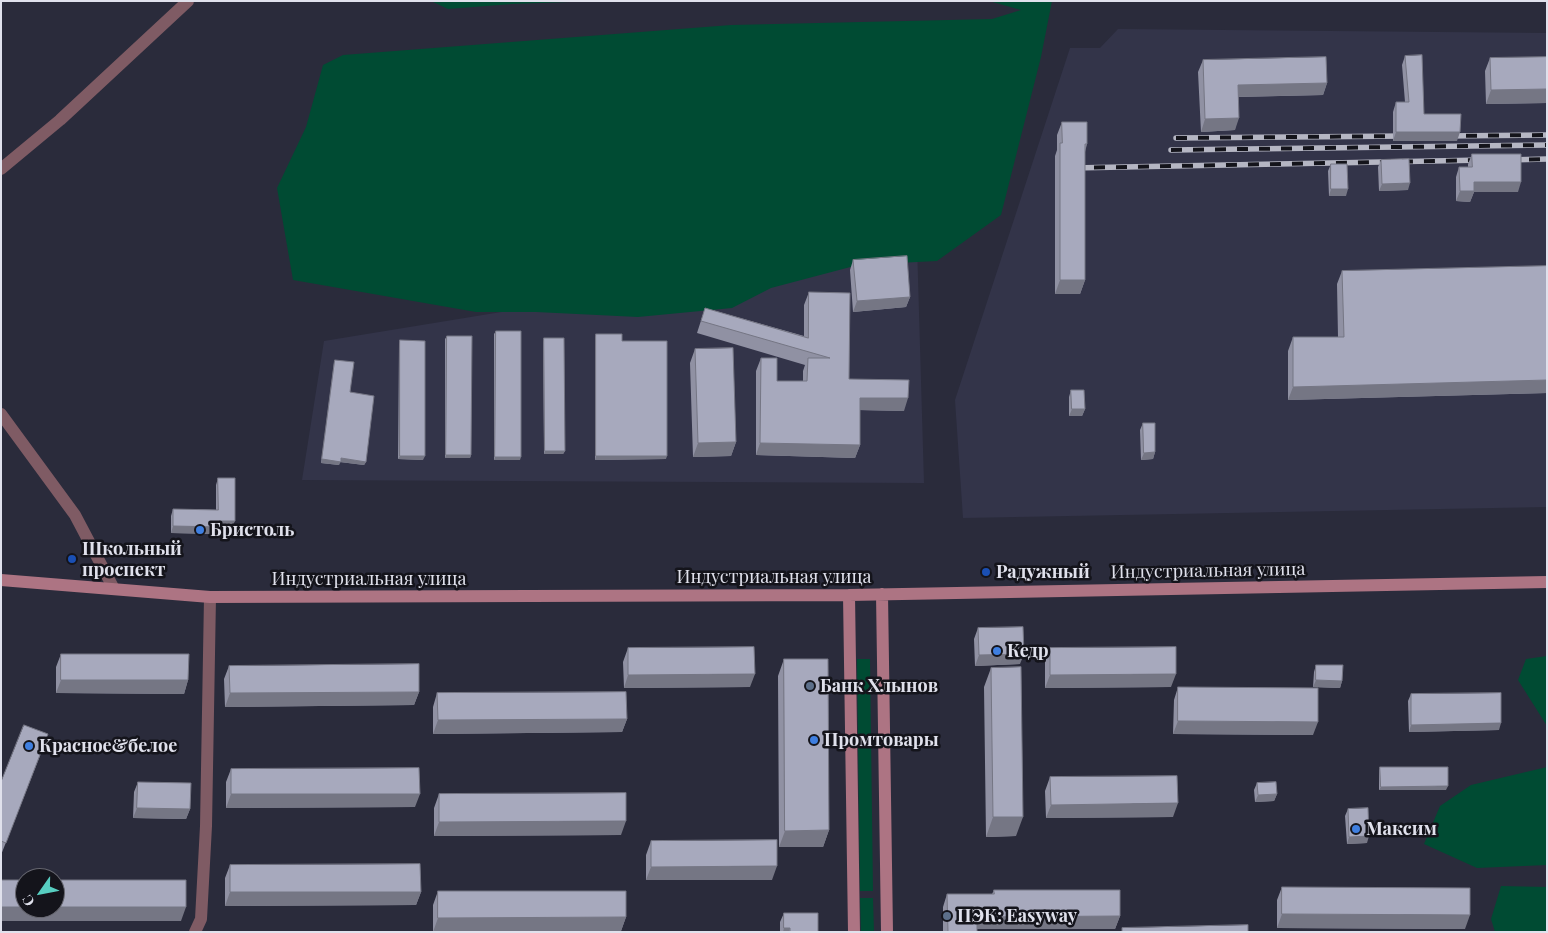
<!DOCTYPE html>
<html>
<head>
<meta charset="utf-8">
<style>
  body { margin:0 }
  #map { position:relative; width:1548px; height:933px; overflow:hidden; background:#2a2b3b; font-family:"Playfair Display",serif }
  canvas { display:block }
  .frame { position:absolute; inset:0; border:2px solid #e0e1ec; pointer-events:none }
  .north { position:absolute; left:15px; top:868px; width:50px; height:50px; box-sizing:border-box; background:#14141b; border:1px solid #66666f; border-radius:50%; rotate:237deg; font-size:14px; font-weight:700; line-height:20px; text-align:center; color:#e0e1ec }
  .north::after { content:''; display:block; margin:auto; width:18px; height:22px; background:#57cec1; clip-path:polygon(50% 0,100% 100%,50% 72%,0 100%) }
</style>
</head>
<body>
<div id="map">
<canvas width="1548" height="933"></canvas>
<div class="frame"></div>
<div class="north">С</div>
</div>
<script>
const context = document.querySelector('canvas').getContext('2d');
context.lineJoin = 'round';
function paint(path, color) {
  context.fillStyle = color;
  context.fill(path, 'evenodd');
}
function strokePath(path, color, width, dash) {
  context.strokeStyle = color;
  context.lineWidth = width;
  context.lineCap = dash ? 'butt' : 'round';
  context.setLineDash(dash || []);
  context.stroke(path);
}
function drawText(font, color, halo, rows, align = 'center') {
  context.font = font + ' "Playfair Display",serif';
  context.lineWidth = 5;
  context.setLineDash([]);
  context.textBaseline = 'middle';
  context.strokeStyle = halo;
  context.fillStyle = color;
  for (const [text, x, y, turn = 0] of rows) {
    context.save();
    context.translate(x, y);
    context.rotate((+turn || 0) * Math.PI / 180);
    context.textAlign = isNaN(turn) ? turn : align;
    if (halo) context.strokeText(text, 0, 0);
    context.fillText(text, 0, 0);
    context.restore();
  }
}
paint(new Path2D(`
  M1118,29L1547,33V507L963,518L955,400L1070,48H1100Z
  M917,244L924,483L302,480L324,341Z`), '#333449');
paint(new Path2D(`
  M431,1H597L512,4L448,9Z
  M989,1H1052L1041,57L1001,215L937,261L858,265L771,288L732,308L638,317L536,312H476L293,280L277,188L306,127L323,65L343,55L731,25L992,19L1021,10Z
  M1547,656V726L1518,680L1526,659Z
  M857,659H870L873,891H860Z
  M1547,767V865L1477,868L1424,844L1440,806L1471,785Z
  M1501,886L1547,887V932H1495L1491,919Z
  M860,898H873L874,932H861Z`), '#004b33');
strokePath(new Path2D(`
  M1,169L60,120L188,1
  M1,414L75,515L114,589
  M195,932L201,919L206,826L210,597`), '#7f5b64', 12);
strokePath(new Path2D(`
  M1,580L210,597L849,595L1547,582
  M882,594L887,932
  M849,595L854,932`), '#ad7483', 12);
const rail = new Path2D(`
  M1444,136L1547,135
  M1176,138L1407,136
  M1171,150L1547,145
  M1507,160L1547,159
  M1072,168L1484,160`);
strokePath(rail, '#b5b6c3', 5.5);
strokePath(rail, '#14141b', 4, [11]);
paint(new Path2D(`
  M1405,56L1424,114L1457,141H1393V112L1396,102H1405L1402,65Z
  M1547,57V103L1486,104L1485,71L1490,58Z
  M1203,60L1327,83L1323,95L1238,97L1235,130L1201,132L1198,72Z
  M1062,122L1087,144L1085,152V280L1080,294H1055V156L1057,150V135Z
  M1472,154L1518,192H1474L1470,202L1456,201V177L1459,167H1468V164Z
  M1381,160L1408,190L1379,191L1378,167Z
  M1331,164L1346,196H1329L1328,171Z
  M853,260L910,297L906,307L853,312L850,270Z
  M1547,266V393L1288,400V351L1293,337H1338L1337,284L1342,271Z
  M809,292L849,379L904,411L860,410V445L855,458L756,455V371L761,358L777,381H803V371L805,365L697,333L705,308L804,336V305Z
  M496,331L520,460H494V334Z
  M596,334L622,341L666,459L595,460V337Z
  M447,336L471,455L470,458H445V339Z
  M544,338L565,451L563,454H544L543,342Z
  M400,340L423,460L398,459L399,344Z
  M695,349L736,442L731,456L693,457L690,363Z
  M335,360L350,392L366,462L364,465L340,462L339,465L321,463L334,363Z
  M1071,390L1085,409L1082,416H1069V397Z
  M1143,423L1155,452L1153,459L1141,460L1140,430Z
  M218,478L232,527H219L217,534L171,533V516L173,509L216,510V485Z
  M978,628L1020,664L975,666L974,639Z
  M628,648L750,687L624,688L623,662Z
  M1050,648L1171,687L1045,688V661Z
  M61,654L188,680L184,694L56,693V667Z
  M784,659L829,830L823,847H779L778,676Z
  M1316,665L1342,681L1340,688L1313,687L1314,672Z
  M229,666L419,692L414,705L225,707L224,679Z
  M991,668L1016,836L986,837L984,687Z
  M1178,687L1313,735L1173,734L1174,700Z
  M437,693L627,719L622,732L433,734V707Z
  M1411,694L1499,730L1409,732L1408,701Z
  M43,748L1,855V782Z
  M1380,767L1446,790H1379V770Z
  M231,769L415,807L226,808V782Z
  M1050,777L1173,817L1046,818L1045,791Z
  M138,782L190,809L186,819L133,818L134,792Z
  M1257,783L1277,794L1274,801L1255,802L1254,790Z
  M439,794L621,835L434,836V808Z
  M1348,809L1367,843L1347,844L1345,816Z
  M651,841L772,880H646V855Z
  M230,865L421,892L416,905L225,906V878Z
  M1282,887L1465,929L1277,928V900Z
  M994,890L1120,916L1115,929H977V932H943V907L947,894H992Z
  M438,891L626,917L621,931L433,932V905Z
  M784,913L818,932H780V922Z`), '#9091a3');
paint(new Path2D(`
  M1327,83L1323,95L1233,97L1238,85Z
  M1547,89V103L1486,104L1491,90Z
  M1239,118L1235,130L1201,132L1205,119Z
  M1396,132H1460L1457,141H1393Z
  M1474,182H1521L1518,192H1474L1470,202L1456,201L1460,191Z
  M1410,183L1408,190L1379,191L1382,184Z
  M1331,189H1348L1346,196H1329Z
  M1060,280H1085L1080,294H1055Z
  M910,297L906,307L853,312L857,301Z
  M1547,380V393L1288,400L1293,387Z
  M860,398H908L904,411L856,410Z
  M1072,409H1085L1082,416H1069Z
  M736,442L731,456L693,457L698,443Z
  M760,443L860,445L855,458L756,455Z
  M545,451H565L563,454H544Z
  M1155,452L1153,459L1141,460L1144,453Z
  M446,455H471L470,458H445Z
  M400,456H425L423,460L398,459Z
  M596,456H667L666,459L595,460Z
  M495,457H521L520,460H494Z
  M341,458L366,462L364,465L340,462L339,465L321,463L322,459Z
  M219,521H235L232,527H219L217,534L171,533L173,526Z
  M1024,654L1020,664L975,666L979,655Z
  M755,674L750,687L624,688L628,675Z
  M1176,674L1171,687L1045,688L1050,675Z
  M61,680H188L184,694L56,693Z
  M1316,680L1342,681L1340,688L1313,687Z
  M419,692L414,705L225,707L230,693Z
  M627,719L622,732L433,734L438,720Z
  M1178,721L1318,722L1313,735L1173,734Z
  M1501,723L1499,730L1409,732L1411,725Z
  M1448,786L1446,790H1379L1381,787Z
  M231,794H420L415,807L226,808Z
  M1277,794L1274,801L1255,802L1258,795Z
  M1178,803L1173,817L1046,818L1051,805Z
  M137,808L190,809L186,819L133,818Z
  M993,817H1023L1016,836L986,837Z
  M626,821L621,835L434,836L439,822Z
  M829,830L823,847H779L785,831Z
  M1369,836L1367,843L1347,844L1349,837Z
  M777,866L772,880H646L651,867Z
  M230,892H421L416,905L225,906Z
  M1,907H25V908H55V907H186L181,921H1Z
  M1282,914L1470,915L1465,929L1277,928Z
  M1120,916L1115,929H973L977,917Z
  M626,917L621,931L433,932L438,918Z
  M784,928H790L789,932H783Z`), '#757684');
const building = new Path2D(`
  M1422,55L1424,114H1461L1460,132H1396V102H1409L1405,56Z
  M1326,57L1327,83L1238,85L1239,118L1205,119L1203,60Z
  M1547,57V89L1491,90L1490,58Z
  M1062,122H1087V144H1085V280H1060V143H1062Z
  M1472,154H1521V182H1474V191H1460L1459,167H1472Z
  M1409,159L1410,183L1382,184L1381,160Z
  M1331,164H1347L1348,189H1331Z
  M907,256L910,297L857,301L853,260Z
  M1547,266V380L1293,387V337H1344L1342,271Z
  M809,292L850,293L849,379L909,380L908,398H860V445L760,443L761,358H777V381H807L808,358H830L701,321L705,308L808,338Z
  M496,331H521V457H495Z
  M596,334H622V341H667V456H596Z
  M447,336H472L471,455H446Z
  M544,338H564L565,451H545Z
  M400,340L425,341V456H400Z
  M733,348L736,442L698,443L695,349Z
  M335,360L354,362L350,392L374,396L366,462L341,458V462L322,459Z
  M1071,390H1084L1085,409H1072Z
  M1143,423H1155V452L1144,453Z
  M218,478H235V521H219V527L173,526V509L218,510Z
  M1023,627L1024,654L979,655L978,628Z
  M754,647L755,674L628,675V648Z
  M1176,647V674L1050,675V648Z
  M61,654H189L188,680H61Z
  M784,659H828L829,830L785,831Z
  M419,664V692L230,693L229,666Z
  M1316,665H1343L1342,681L1316,680Z
  M1021,667L1023,817H993L991,668Z
  M1178,687L1318,688V722L1178,721Z
  M626,692L627,719L438,720L437,693Z
  M1501,693V723L1411,725V694Z
  M24,725L48,734L6,843L1,841V782Z
  M1380,767H1448V786L1381,787Z
  M419,768L420,794H231V769Z
  M1177,776L1178,803L1051,805L1050,777Z
  M138,782L191,783L190,809L137,808Z
  M1276,782L1277,794L1258,795L1257,783Z
  M626,793V821L439,822V794Z
  M1368,808L1369,836L1349,837L1348,809Z
  M777,840V866L651,867V841Z
  M420,864L421,892H230V865Z
  M1,880H25V907H1Z
  M55,880H186V907H55Z
  M1282,887L1470,888V915L1282,914Z
  M994,890H1120V916L977,917V932H948L947,894H994Z
  M438,891H626V917L438,918Z
  M784,913H818V932H790V928H784Z
  M1248,925V932H1122V928Z`);
paint(building, '#a7a9bd');
strokePath(building, '#757684', 1);
for (const [x, y, r, color] of [
  [200,530,5,"#3f7fe0"],
  [72,559,5,"#1a4fb4"],
  [986,572,5,"#1a4fb4"],
  [997,651,5,"#3f7fe0"],
  [810,686,5,"#5c6f8a"],
  [814,740,5,"#3f7fe0"],
  [29,746,5,"#3f7fe0"],
  [1356,829,5,"#3f7fe0"],
  [947,916,5,"#5c6f8a"]
]) {
  const dot = new Path2D();
  dot.arc(x, y, r, 0, 2 * Math.PI);
  context.fillStyle = color;
  context.fill(dot);
  strokePath(dot, '#14141b', 2);
}
drawText('bold 18px', '#e0e1ec', '#14141b', [
  ["Бристоль",210,530],
  ["Школьный",82,549],
  ["проспект",82,570],
  ["Радужный",996,572],
  ["Кедр",1007,651],
  ["Банк Хлынов",820,686],
  ["Промтовары",824,740],
  ["Красное&белое",39,746],
  ["Максим",1366,829],
  ["ПЭК: Easyway",957,916]
], 'left');
drawText('18px', '#e0e1ec', '#14141b', [
  ["Индустриальная улица",1208,571,-1],
  ["Индустриальная улица",774,577],
  ["Индустриальная улица",369,579]
]);
</script>
</body>
</html>
